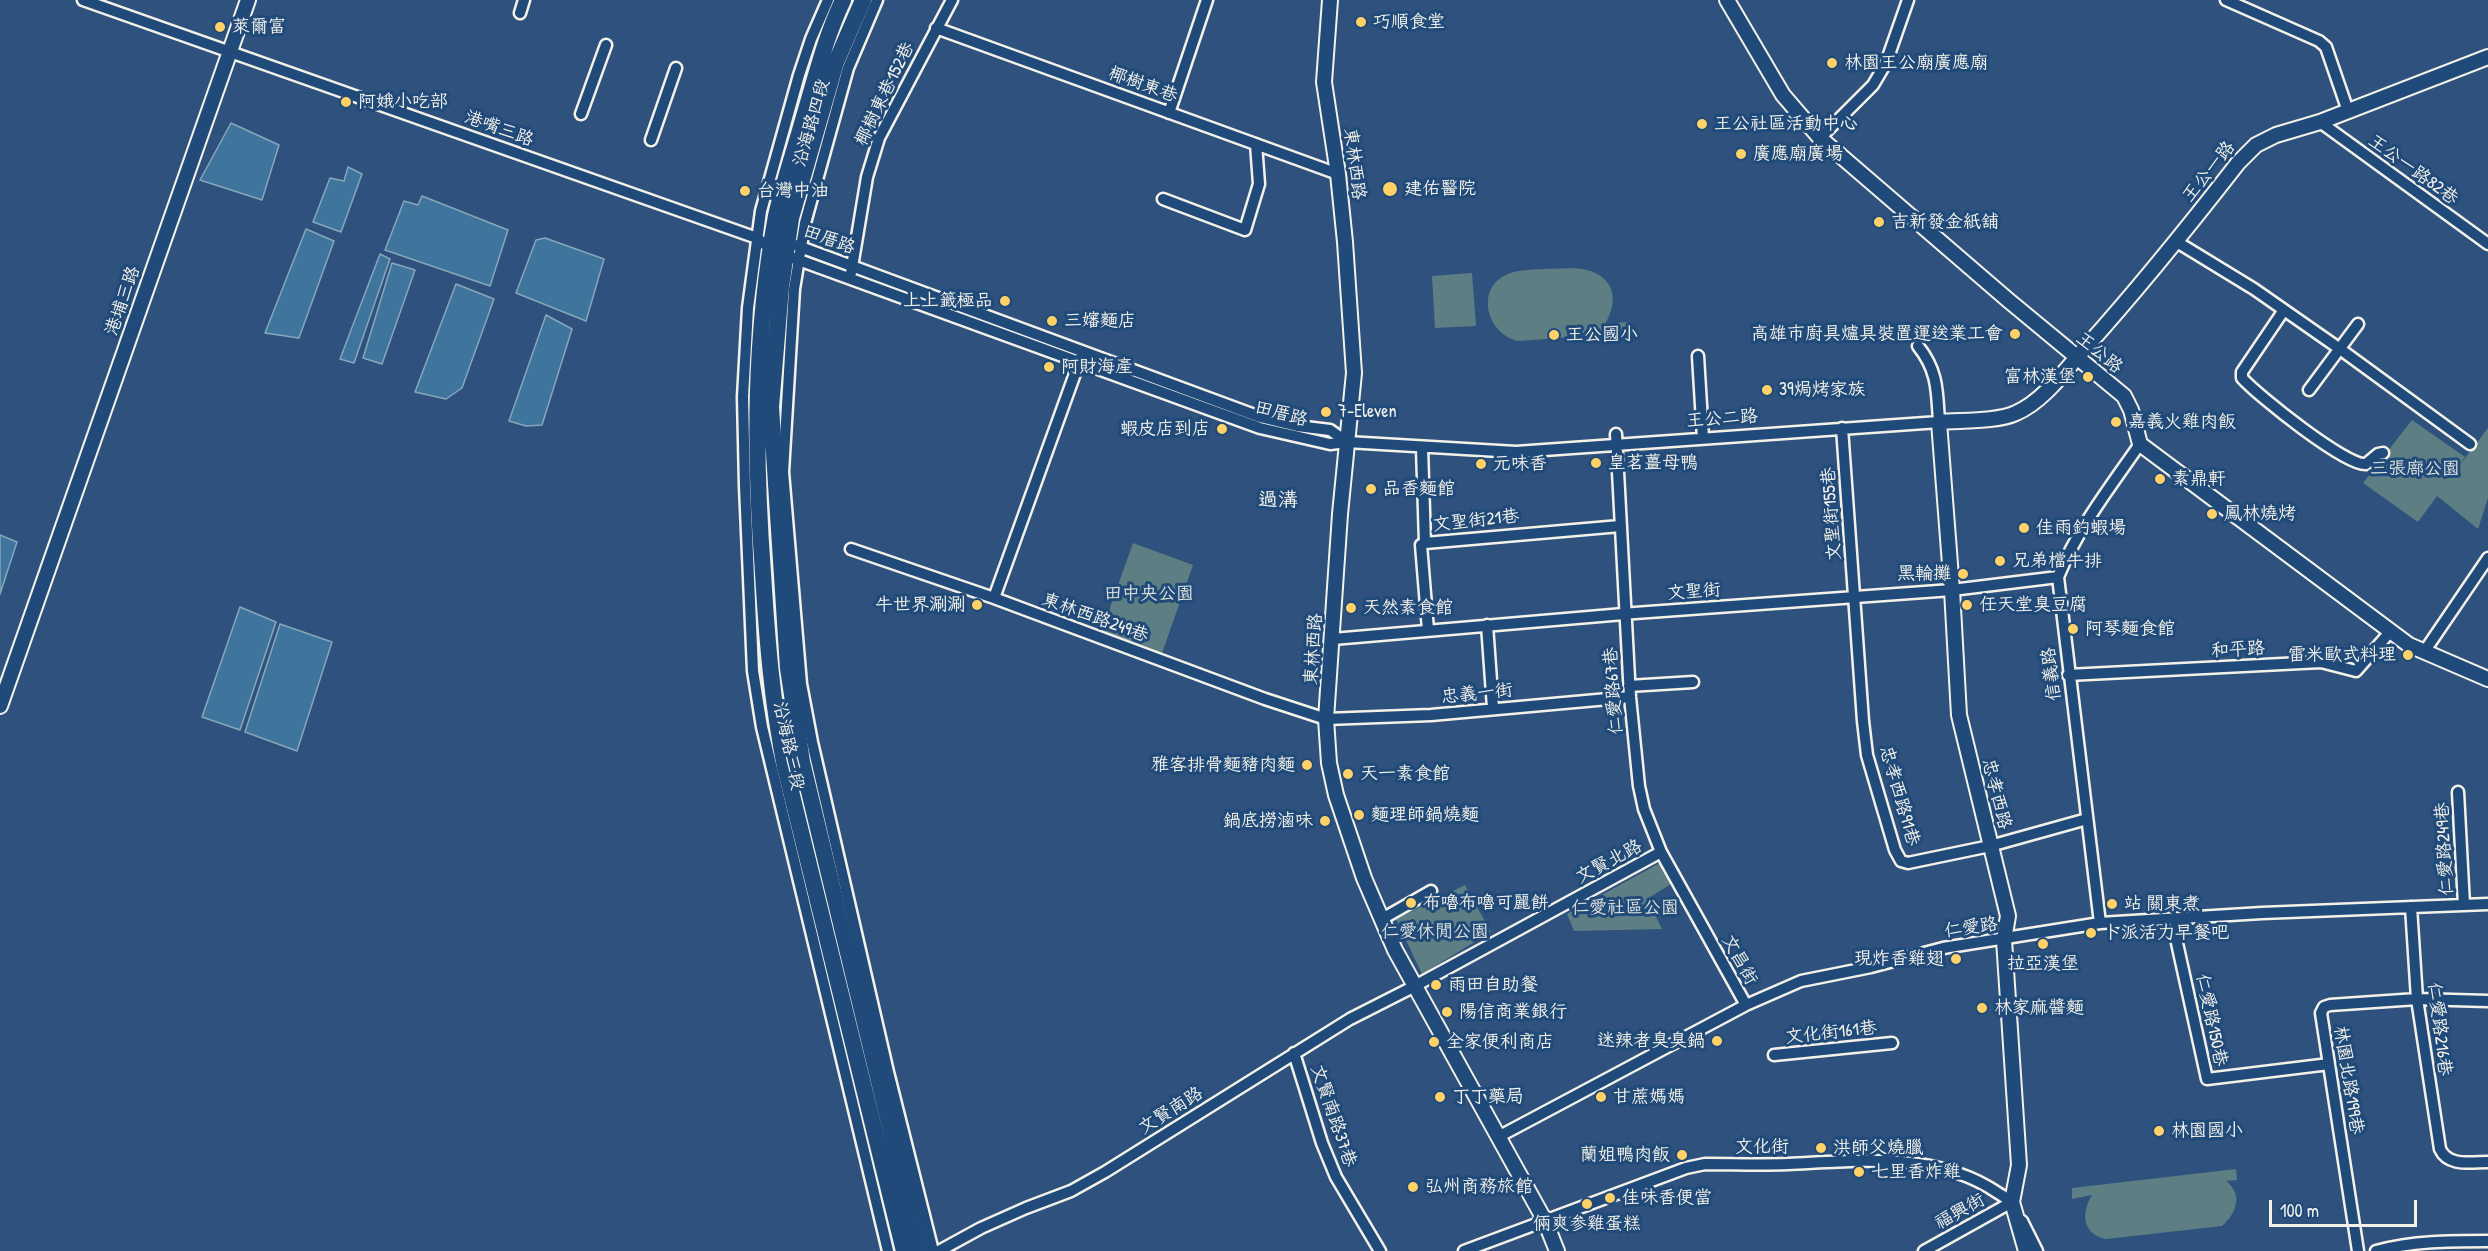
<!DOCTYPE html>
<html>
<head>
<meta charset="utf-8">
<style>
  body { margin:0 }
  #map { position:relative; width:2488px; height:1251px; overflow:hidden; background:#2e527d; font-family:"Patrick Hand",sans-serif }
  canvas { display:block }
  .scale { position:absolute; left:2269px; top:1200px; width:148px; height:27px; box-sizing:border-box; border:3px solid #f4f1e8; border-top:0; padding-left:8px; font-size:18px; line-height:21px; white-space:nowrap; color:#f4f1e8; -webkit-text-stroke:4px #1f4a7a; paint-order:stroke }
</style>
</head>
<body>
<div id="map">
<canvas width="2488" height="1251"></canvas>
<div class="scale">100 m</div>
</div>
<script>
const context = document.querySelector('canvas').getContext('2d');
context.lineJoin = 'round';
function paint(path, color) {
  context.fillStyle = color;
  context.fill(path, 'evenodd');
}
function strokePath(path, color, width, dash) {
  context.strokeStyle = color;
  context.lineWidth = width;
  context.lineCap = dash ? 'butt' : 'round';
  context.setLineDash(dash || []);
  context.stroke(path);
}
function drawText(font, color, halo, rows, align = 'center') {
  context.font = font + ' "Patrick Hand","LXGW WenKai TC",sans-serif';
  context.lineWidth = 6;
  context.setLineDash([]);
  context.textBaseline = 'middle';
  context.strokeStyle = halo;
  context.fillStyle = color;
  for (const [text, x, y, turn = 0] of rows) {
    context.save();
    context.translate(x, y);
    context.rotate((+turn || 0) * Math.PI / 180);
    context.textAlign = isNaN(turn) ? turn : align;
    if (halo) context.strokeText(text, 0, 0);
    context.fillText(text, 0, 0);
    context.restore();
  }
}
paint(new Path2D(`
  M1574,268C1609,270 1623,294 1605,324L1627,322L1628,333L1518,341C1487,334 1474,288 1508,274C1521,268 1558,269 1574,268Z
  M1472,273L1476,326L1435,328L1432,276Z
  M2412,420L2465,457L2453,474L2488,428V498L2478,529L2437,496L2418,522L2363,483Z
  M1133,543L1193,565L1161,656L1101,633Z
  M1660,863L1671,884L1647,899L1662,929L1574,931L1567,914Z
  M1465,885L1491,932L1422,974L1396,919Z
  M2236,1169L2237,1180L2226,1181C2243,1194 2237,1213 2222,1226L2106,1239C2082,1234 2081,1213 2092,1195L2072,1199V1188Z`), '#5d7f84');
const water = new Path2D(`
  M231,123L279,145L262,200L200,180Z
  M348,167L362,174L341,232L313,222L330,178L344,181Z
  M422,196L508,230L490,286L385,250L404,201L418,205Z
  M306,229L334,241L299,338L265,333Z
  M545,238L604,259L586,321L516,293L536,240Z
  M380,254L390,259L354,363L340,359Z
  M392,263L415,270L382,364L363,358Z
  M456,284L494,299L462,388L446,399L415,392Z
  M546,315L572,329L542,425L526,426L509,421Z
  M0,535L17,542L0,594Z
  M240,607L276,622L240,730L202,717Z
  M280,624L332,642L297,751L245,732Z`);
paint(water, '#3f759c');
strokePath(water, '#87a7ba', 1.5);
const minor = new Path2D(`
  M83,0L757,238L772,250L785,255L1260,428L1330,444L1347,442L1516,452L1939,422C1937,391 1938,371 1918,346
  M828,0L811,39L799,75L761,211L748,308L743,397L745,486L753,671L762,727L888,1251
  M877,0L848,68L805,223L794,289L783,472L801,684L812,742L888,1072L933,1251
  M2226,0L2319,41L2326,47L2348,111
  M520,13L524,0
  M936,28L1338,174
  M1169,113L1207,0
  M581,114L606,45
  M2320,122L2488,244
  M1820,138L1873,85L1886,63L1908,0
  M651,140L676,68
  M1163,199L1245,230L1259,184L1256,144
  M2177,242L2254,289L2340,349L2470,444
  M795,245L1260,417L1297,426L1330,430L1347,442
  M851,273L867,177L879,138L952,0
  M2284,310L2242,372V378C2257,395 2347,467 2366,464L2378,454L2383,453
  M1698,356L1703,438
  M2309,390L2358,324
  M1842,428L1863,721L1867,755L1895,850L1901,861L1908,863L1990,846L2087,819
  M1616,434L1630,697L1639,786L1644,809L1661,852L1746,1005
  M1422,448L1425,543
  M851,549L994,598L1265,699L1326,719L1431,715L1630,697
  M994,598L1081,357
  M1487,625L1493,708
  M1428,630L1421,545L1425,543L1620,526
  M1333,639L1635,613L1952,590L2058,577
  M2424,652L2488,558
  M2068,675L2321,662L2356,671L2390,632
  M1629,686L1693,682
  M2458,792L2464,905
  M2411,907L2417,999L2440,1149C2448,1167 2471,1162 2488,1162
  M2175,918L2177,943L2207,1079L2329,1064
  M1382,919L1431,891
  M2100,923L2058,577C2078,528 2110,487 2140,444
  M1294,1053L1322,1143L1336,1177L1380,1251
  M1774,1055L1892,1043
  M1498,1137L1746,1005L1801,981L1871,967L1943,948L2100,923L2262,913L2488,904
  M2022,1221L2037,1251
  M939,1251L981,1228L1026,1208L1071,1191L1105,1172L1350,1019L1413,987L1661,852
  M1464,1251L1686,1168L1705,1164C1732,1164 1760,1165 1788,1164C1857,1161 1937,1151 1998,1193C2004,1197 2011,1200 2014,1207
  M1924,1251L2012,1202
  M2358,1251L2321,1013L2324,1007L2330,1005L2417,999L2488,1001
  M2376,1251C2414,1241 2449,1241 2488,1241`);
const tertiary = new Path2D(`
  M1330,0L1324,82L1338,174L1345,242L1354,373L1340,514L1326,719L1329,763L1336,795L1364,878L1395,950L1545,1221L1557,1251
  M1727,0L1783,95L1820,138L2008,300L2124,396L2131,410L2140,444L2409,645L2488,679
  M0,706L248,0
  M2026,1251L2012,1202L2019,1165L2004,940L2008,916L1959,715L1952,590L1939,422C1960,420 1997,422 2016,413C2044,401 2066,369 2086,347C2139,288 2189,226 2238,163L2256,145L2276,135L2320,122L2488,57`);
const primary = new Path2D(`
  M843,0C825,38 815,80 803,120C794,152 783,184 776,216C754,336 754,453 763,573C767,639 772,702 785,767L904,1251
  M863,0L836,62L791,218L781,287L771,407L788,668L802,762L920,1251`);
strokePath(minor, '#f4f1e8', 15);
strokePath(tertiary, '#f4f1e8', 18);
strokePath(primary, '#f4f1e8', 21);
strokePath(minor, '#1f4a7a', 10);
strokePath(tertiary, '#1f4a7a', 14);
strokePath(primary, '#1f4a7a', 16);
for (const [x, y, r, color] of [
  [1361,22,6,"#ffd166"],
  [220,27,6,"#ffd166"],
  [1832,63,6,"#ffd166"],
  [346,102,6,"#ffd166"],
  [1702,124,6,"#ffd166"],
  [1741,154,6,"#ffd166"],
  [1390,189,8,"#ffd166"],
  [745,191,6,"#ffd166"],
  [1879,222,6,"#ffd166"],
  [1005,301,6,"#ffd166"],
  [1052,321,6,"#ffd166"],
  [2015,334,6,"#ffd166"],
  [1554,335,6,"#ffd166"],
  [1049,367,6,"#ffd166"],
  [2088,377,6,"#ffd166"],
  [1767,390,6,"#ffd166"],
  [1326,412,6,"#ffd166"],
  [2116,422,6,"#ffd166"],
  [1222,429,6,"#ffd166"],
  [1596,463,6,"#ffd166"],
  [1481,464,6,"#ffd166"],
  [2160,479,6,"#ffd166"],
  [1371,489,6,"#ffd166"],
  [2212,514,6,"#ffd166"],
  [2024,528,6,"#ffd166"],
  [2000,561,6,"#ffd166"],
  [1963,574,6,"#ffd166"],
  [977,605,6,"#ffd166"],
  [1967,605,6,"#ffd166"],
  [1351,608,6,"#ffd166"],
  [2073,629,6,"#ffd166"],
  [2408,655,6,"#ffd166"],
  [1307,765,6,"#ffd166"],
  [1348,774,6,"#ffd166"],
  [1359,815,6,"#ffd166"],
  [1325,821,6,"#ffd166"],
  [1411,903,6,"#ffd166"],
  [2112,904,6,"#ffd166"],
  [2091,933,6,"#ffd166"],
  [2043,944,6,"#ffd166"],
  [1956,959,6,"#ffd166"],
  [1436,985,6,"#ffd166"],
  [1982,1008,6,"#ffd166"],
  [1447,1012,6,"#ffd166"],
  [1717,1041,6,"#ffd166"],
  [1434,1042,6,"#ffd166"],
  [1440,1097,6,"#ffd166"],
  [1601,1097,6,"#ffd166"],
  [2159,1131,6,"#ffd166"],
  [1821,1148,6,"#ffd166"],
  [1682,1155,6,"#ffd166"],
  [1859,1172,6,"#ffd166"],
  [1413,1187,6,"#ffd166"],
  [1610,1198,6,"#ffd166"],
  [1587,1204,6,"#ffd166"]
]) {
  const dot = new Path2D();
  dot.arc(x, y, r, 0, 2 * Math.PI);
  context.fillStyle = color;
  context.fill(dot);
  strokePath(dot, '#1f4a7a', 2);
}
drawText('18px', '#f4f1e8', '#1f4a7a', [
  ["巧順食堂",1373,22],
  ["萊爾富",232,27],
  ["林園王公廟廣應廟",1844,63],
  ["阿娥小吃部",358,102],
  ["王公社區活動中心",1714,124],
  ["廣應廟廣場",1753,154],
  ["建佑醫院",1404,189],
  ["台灣中油",757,191],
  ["吉新發金紙舖",1891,222],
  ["上上籤極品",993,301,"right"],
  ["三嬸麵店",1064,321],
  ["高雄市廚具爐具裝置運送業工會",2003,334,"right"],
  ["王公國小",1566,335],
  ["阿財海產",1061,367],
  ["富林漢堡",2076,377,"right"],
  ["39焗烤家族",1779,390],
  ["7-Eleven",1338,412],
  ["嘉義火雞肉飯",2128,422],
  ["蝦皮店到店",1210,429,"right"],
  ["皇茗薑母鴨",1608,463],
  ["元味香",1493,464],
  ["素鼎軒",2172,479],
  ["品香麵館",1383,489],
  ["鳳林燒烤",2224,514],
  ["佳雨釣蝦場",2036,528],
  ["兄弟檔牛排",2012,561],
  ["黑輪攤",1951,574,"right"],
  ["牛世界涮涮",965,605,"right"],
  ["任天堂臭豆腐",1979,605],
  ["天然素食館",1363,608],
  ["阿琴麵食館",2085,629],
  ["雷米歐式料理",2396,655,"right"],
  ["雅客排骨麵豬肉麵",1295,765,"right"],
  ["天一素食館",1360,774],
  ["麵理師鍋燒麵",1371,815],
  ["鍋底撈滷味",1313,821,"right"],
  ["布嚕布嚕可麗餅",1423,903],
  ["站 關東煮",2124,904],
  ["卜派活力早餐吧",2103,933],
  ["現炸香雞翅",1944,959,"right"],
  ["拉亞漢堡",2043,964,"center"],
  ["雨田自助餐",1448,985],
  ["林家麻醬麵",1994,1008],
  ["陽信商業銀行",1459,1012],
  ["迷辣者臭臭鍋",1705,1041,"right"],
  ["全家便利商店",1446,1042],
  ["丁丁藥局",1452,1097],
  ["甘蔗媽媽",1613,1097],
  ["林園國小",2171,1131],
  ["洪師父燒臘",1833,1148],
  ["蘭姐鴨肉飯",1670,1155,"right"],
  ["七里香炸雞",1871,1172],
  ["弘州商務旅館",1425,1187],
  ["佳味香便當",1622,1198],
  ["倆爽参雞蛋糕",1587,1224,"center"]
], 'left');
drawText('18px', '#f4f1e8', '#1f4a7a', [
  ["椰樹東巷",1143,85,20],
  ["椰樹東巷152巷",885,94,-64],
  ["沿海路四段",812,123,-74],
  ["港嘴三路",499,129,20],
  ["東林西路",1354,164,83],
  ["王公一路82巷",2413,170,36],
  ["王公一路",2209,172,-51],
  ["田厝路",829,240,20],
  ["港埔三路",123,301,-71],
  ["王公路",2099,353,39],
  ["田厝路",1281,414,15],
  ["王公二路",1722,419,-4],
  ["文聖街155巷",1832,514,-94],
  ["文聖街21巷",1476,521,-6],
  ["文聖街",1694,592,-4],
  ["東林西路249巷",1095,618,20],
  ["東林西路",1314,649,-86],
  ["和平路",2238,650,-3],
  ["信義路",2052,674,-97],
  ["仁愛路67巷",1614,691,-94],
  ["忠義一街",1477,694,-6],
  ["沿海路三段",788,746,78],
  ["忠孝西路",1996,794,76],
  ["忠孝西路91巷",1899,796,74],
  ["仁愛路249巷",2445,849,-93],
  ["文賢北路",1609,862,-28],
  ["仁愛路",1971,928,-8],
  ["文昌街",1739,960,61],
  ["仁愛路150巷",2211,1020,78],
  ["仁愛路216巷",2439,1029,83],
  ["文化街161巷",1831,1033,-6],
  ["林園北路199巷",2348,1080,81],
  ["文賢南路",1171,1111,-32],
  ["文賢南路37巷",1333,1116,71],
  ["文化街",1762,1147],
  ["福興街",1960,1212,-29]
]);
drawText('18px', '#dde0d9', '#1f4a7a', [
  ["三張廍公園",2415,469],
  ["田中央公園",1149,594],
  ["仁愛社區公園",1625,908],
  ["仁愛休閒公園",1435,932]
]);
drawText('20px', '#f4f1e8', '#1f4a7a', [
  ["過溝",1278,501]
]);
</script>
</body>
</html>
